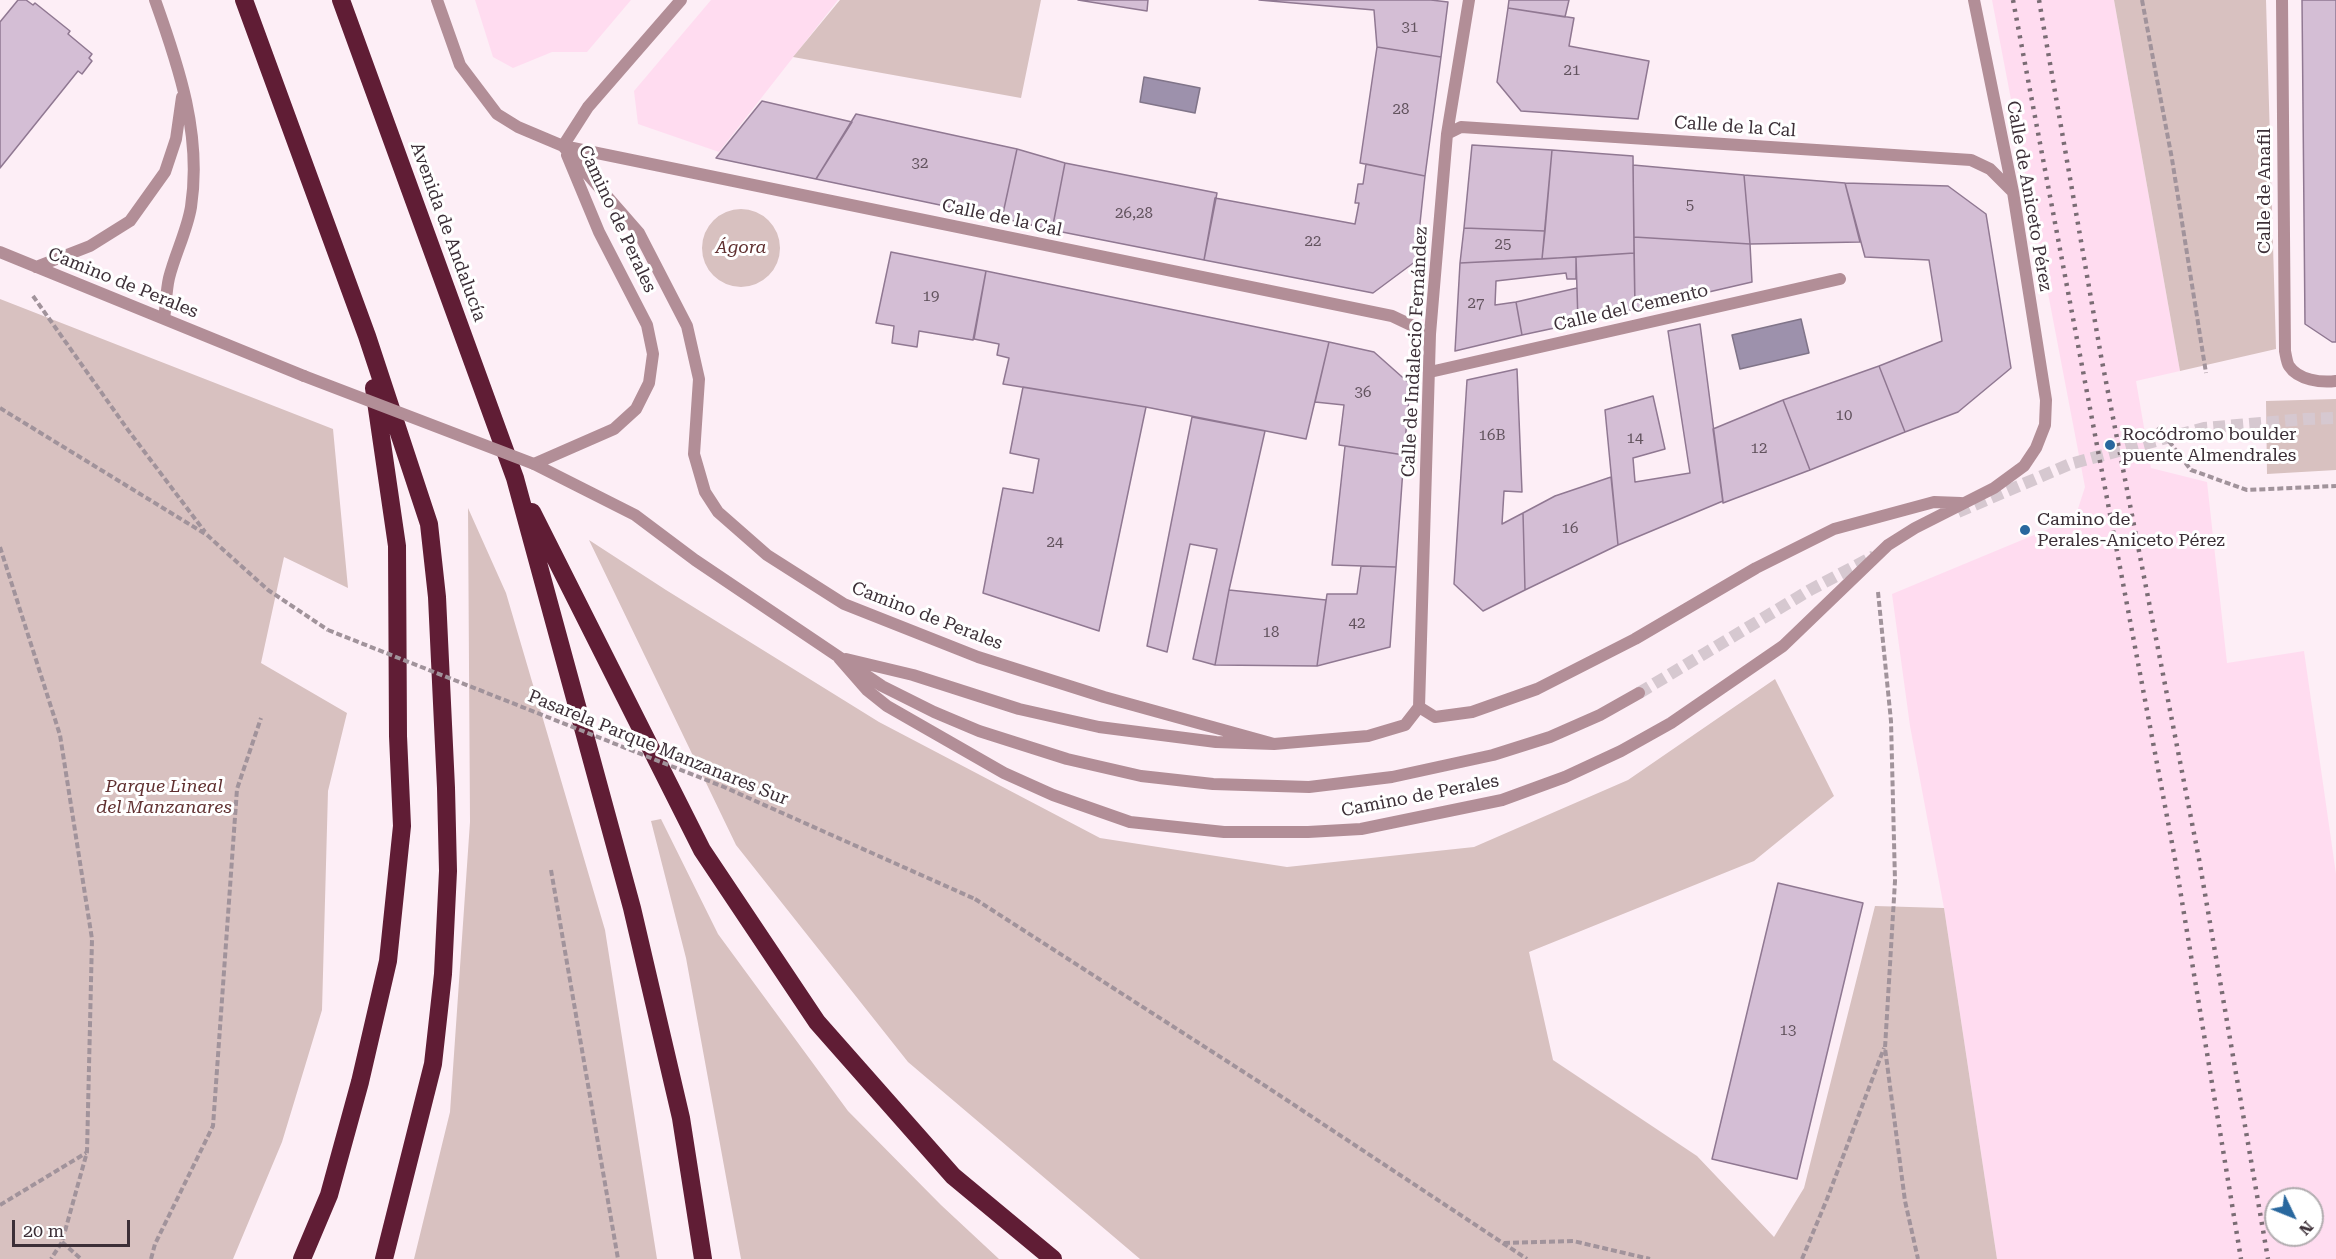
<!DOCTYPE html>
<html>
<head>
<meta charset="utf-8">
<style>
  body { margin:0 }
  #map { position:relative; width:2336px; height:1259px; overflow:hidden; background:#fdeef6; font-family:"Roboto Serif",serif }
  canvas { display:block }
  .north { position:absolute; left:2264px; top:1187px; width:60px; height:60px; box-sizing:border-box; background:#fff; border:2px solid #b1acaf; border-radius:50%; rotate:133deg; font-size:16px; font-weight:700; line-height:24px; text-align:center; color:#3c2f37 }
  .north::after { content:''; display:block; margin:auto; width:21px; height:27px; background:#29689e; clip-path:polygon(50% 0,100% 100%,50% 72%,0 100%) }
  .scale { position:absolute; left:12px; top:1220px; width:118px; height:27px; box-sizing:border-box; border:3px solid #3c2f37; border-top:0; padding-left:8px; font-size:18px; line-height:21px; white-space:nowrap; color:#3c2f37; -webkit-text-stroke:4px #fff; paint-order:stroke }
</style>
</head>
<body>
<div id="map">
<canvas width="2336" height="1259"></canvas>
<div class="north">N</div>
<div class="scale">20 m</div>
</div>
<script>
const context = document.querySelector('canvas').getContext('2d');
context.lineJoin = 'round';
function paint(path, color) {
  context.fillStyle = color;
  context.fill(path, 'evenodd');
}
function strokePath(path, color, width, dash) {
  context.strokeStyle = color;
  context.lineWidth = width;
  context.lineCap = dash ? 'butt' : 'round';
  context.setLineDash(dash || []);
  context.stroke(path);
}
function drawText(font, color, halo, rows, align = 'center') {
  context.font = font + ' "Roboto Serif",serif';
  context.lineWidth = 6;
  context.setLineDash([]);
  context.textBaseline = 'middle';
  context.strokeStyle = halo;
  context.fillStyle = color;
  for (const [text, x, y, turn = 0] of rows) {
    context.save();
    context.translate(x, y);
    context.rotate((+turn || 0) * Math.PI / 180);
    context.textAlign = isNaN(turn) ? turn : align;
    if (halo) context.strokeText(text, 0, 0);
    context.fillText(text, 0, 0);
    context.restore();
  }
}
paint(new Path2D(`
  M475,0H631L587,52H552L513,68L493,57Z
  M711,0H838L719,152L638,124L634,91Z
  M1992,0H2114L2180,371L2136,381L2151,468L2207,482L2227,663L2304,651L2336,874V1259H1997L1944,908L1910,726L1892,594L2075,518L2085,487ZM2276,1199H2312V1235H2276Z`), '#ffdcf0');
paint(new Path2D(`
  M840,0H1041L1021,98L793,57Z
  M2114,0H2266L2276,349L2180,371Z
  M702 248a39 39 0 1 1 78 0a39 39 0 1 1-78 0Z
  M0,299L333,429L348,588L284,557L261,663L347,713L328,791L322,1010L282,1142L233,1259H0Z
  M2336,399V470L2267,474L2266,401Z
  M468,508L506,593L605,930L657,1259H414L450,1112L470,822Z
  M589,540L666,590L879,722L1100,838L1287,867L1474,847L1628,780L1775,679L1834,796L1754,861L1529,952L1553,1060L1697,1156L1774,1237L1804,1188L1875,906L1944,908L1997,1259H1140L908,1062L736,845Z
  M661,819L718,934L848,1111L941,1205L999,1259H741L686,958L651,821Z`), '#d8c1c0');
const water = new Path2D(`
  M1144,77L1200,88L1195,113L1140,102Z
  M1801,319L1809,353L1740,369L1732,335Z`);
paint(water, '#9d91ac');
strokePath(water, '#807489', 1.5);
const building = new Path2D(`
  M18,0H26L33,5L35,3L70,31L68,34L92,54L89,58L92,61L82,74L78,71L0,168V22Z
  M1078,0H1148L1147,11Z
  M1259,0H1431L1448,2L1441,57L1377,47L1374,10Z
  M1509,0H1569L1565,17L1508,8Z
  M2302,0H2336V342H2332L2305,324Z
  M1508,8L1574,18L1569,46L1649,61L1638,119L1521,111L1497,82Z
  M1377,47L1441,57L1425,176L1360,163Z
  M762,101L852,122L816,179L716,158Z
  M856,114L1017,149L1002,218L816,179Z
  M1472,145L1552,150L1545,231L1464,228Z
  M1017,149L1065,163L1052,230L1002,218Z
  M1552,150L1633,156L1634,253L1542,259Z
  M1065,163L1217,193L1204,260L1052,230Z
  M1366,164L1425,176L1416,261L1373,293L1204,260L1215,198L1355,224L1359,203H1355L1358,184H1363Z
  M1633,165L1744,175L1750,244L1634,237Z
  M1744,175L1845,183L1860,242L1750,244Z
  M1845,183L1948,186L1986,214L2011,368L1958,412L1905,432L1879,366L1942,341L1929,260L1865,257Z
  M1464,228L1545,231L1542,259L1460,263Z
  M1634,237L1750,244L1752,282L1635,309Z
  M891,252L986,271L973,340L919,331L917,347L892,343L894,326L876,323Z
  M1634,253L1635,309L1578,323L1576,257Z
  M1576,257V279H1567L1566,273L1496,281L1495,305L1516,302L1522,335L1455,351L1460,263Z
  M986,271L1329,342L1306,439L1146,407L1003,384L1009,358L997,355L999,344L974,339Z
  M1577,288L1578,323L1522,335L1516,302Z
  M1700,324L1723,501L1618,545L1605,410L1653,396L1665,449L1633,458L1635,482L1690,473L1668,331Z
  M1329,342L1374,352L1410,384L1404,455L1339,445L1344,405L1315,402Z
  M1879,366L1905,432L1810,470L1783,400Z
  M1517,369L1522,492L1504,491L1502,524L1523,513L1525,590L1483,611L1454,584L1467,380Z
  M1023,387L1146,407L1099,631L983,593L1003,488L1033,493L1039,459L1010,453Z
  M1783,400L1810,470L1723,503L1713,429Z
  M1192,417L1265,431L1229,590L1215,665L1193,659L1217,549L1190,544L1167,652L1147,646Z
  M1345,446L1404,455L1396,567L1332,565Z
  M1611,477L1618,545L1525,590L1523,513L1555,496Z
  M1361,566L1396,567L1390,647L1317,666L1327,594H1357Z
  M1229,590L1326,600L1317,666L1215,665Z
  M1778,883L1863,903L1797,1179L1712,1159Z`);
paint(building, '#d4bed5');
strokePath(building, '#907892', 1.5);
strokePath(new Path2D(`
  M1958,512L2070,464L2204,428L2306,419L2336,418
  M1639,693L1810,590L1874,556`), '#d6c8d0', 12, [12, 6]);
strokePath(new Path2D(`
  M2142,0L2172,159L2206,373
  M33,296L128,430L205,532
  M0,408L207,535L268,590L328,630
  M2158,427L2191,470L2247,490L2336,486
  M0,547L60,735L92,939L87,1152L62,1242L51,1259
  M1878,592L1891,721L1895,881L1885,1048L1905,1201L1918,1259
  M551,870L618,1259
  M975,899L1267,1087L1527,1259
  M0,1205L86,1153
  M62,1242L81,1259
  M1504,1243L1573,1241L1650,1259
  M151,1259L155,1244L213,1126L237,789L261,718
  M1802,1259L1827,1199L1884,1048`), '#a1939b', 4, [6, 3]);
strokePath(new Path2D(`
  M155,0C179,67 202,135 191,207C187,231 175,254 169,278C166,291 166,306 164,319
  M437,0L460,65L497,114L518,127L563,146L1392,316L1430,334
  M2282,0L2285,351C2286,356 2287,363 2289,366C2298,380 2321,383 2336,381
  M1447,134L1461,127L1971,160L1990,169L2012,191
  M563,146L639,233L687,326L699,379L694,454L705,492L718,512L767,555L844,604L978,657L1104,697L1274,744
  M563,146L588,107L681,0
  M0,252L304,376
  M36,267L90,246L130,221L165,172L176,139L182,97
  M1430,372L1840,279
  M534,464L635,515L695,560L882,686L934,712L979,731L1067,759L1141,776L1213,784L1309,787L1392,777L1493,755L1550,737L1600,715L1639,693
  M534,464L614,429L636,409L649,383L653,354L647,325L599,232L567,155
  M839,658L867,690L887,706L1004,773L1053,795L1130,822L1224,832H1308L1361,829L1502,800L1565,777L1621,751L1671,723L1783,646L1888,545L1915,528L1994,488L2024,466L2036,448L2045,425L2046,400L2013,192L1974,0
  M846,659L913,675L1019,709L1099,727L1216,742L1274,744L1368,736L1405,725L1419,707
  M1419,707L1430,334L1447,134L1469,0
  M1419,707L1435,717L1472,712L1537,689L1635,639L1756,568L1834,529L1934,502L1961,503`), '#b28e97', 12);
strokePath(new Path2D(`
  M244,0L367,336L429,524L437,597L446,788L448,871L443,974L433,1064L384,1259
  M341,0L515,478L632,908L681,1118L703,1259
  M532,512L702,850L817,1022L953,1176L1053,1259
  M302,1259L329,1195L360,1082L388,961L402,826L398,736L397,546L374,388`), '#601d35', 18);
strokePath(new Path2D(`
  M2013,0L2175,859L2241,1259
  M2039,0L2101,356L2199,859L2268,1259`), '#7a6c74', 4.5, [3, 6]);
strokePath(new Path2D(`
  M328,630L724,787L975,899`), '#a1939b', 4, [6, 3]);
strokePath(new Path2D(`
  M304,376L534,464`), '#b28e97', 12);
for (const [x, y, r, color] of [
  [2110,445,6,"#29689e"],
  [2025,530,6,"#29689e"]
]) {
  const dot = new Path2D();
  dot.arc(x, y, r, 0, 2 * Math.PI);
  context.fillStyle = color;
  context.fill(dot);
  strokePath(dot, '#fff', 2);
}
drawText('15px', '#62535e', null, [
  ["31",1410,28],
  ["21",1572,71],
  ["28",1401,110],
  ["32",920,164],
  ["5",1690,206],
  ["26,28",1134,214],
  ["22",1313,242],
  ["25",1503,245],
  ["19",931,297],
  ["27",1476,304],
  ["36",1363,393],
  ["10",1844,416],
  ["16B",1492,436],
  ["14",1635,439],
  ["12",1759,449],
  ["16",1570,529],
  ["24",1055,543],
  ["42",1357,624],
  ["18",1271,633],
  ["13",1788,1031]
]);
drawText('18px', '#3c2f37', '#fff', [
  ["Calle de la Cal",1735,127,4],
  ["Calle de Anafil",2265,191,-90],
  ["Calle de Aniceto Pérez",2029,196,80],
  ["Calle de la Cal",1002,218,12],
  ["Camino de Perales",617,219,65],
  ["Avenida de Andalucía",448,232,70],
  ["Camino de Perales",123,283,22],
  ["Calle del Cemento",1631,308,-13],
  ["Calle de Indalecio Fernández",1415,352,-87],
  ["Camino de Perales",927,616,21],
  ["Pasarela Parque Manzanares Sur",658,748,22],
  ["Camino de Perales",1420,796,-11]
]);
drawText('italic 18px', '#603030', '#fff', [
  ["Ágora",741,248],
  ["Parque Lineal",164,787],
  ["del Manzanares",164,808]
]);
drawText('18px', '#3c2f37', '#fff', [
  ["Rocódromo boulder",2122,435],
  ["puente Almendrales",2122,456],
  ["Camino de",2037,520],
  ["Perales-Aniceto Pérez",2037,541]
], 'left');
</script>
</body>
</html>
